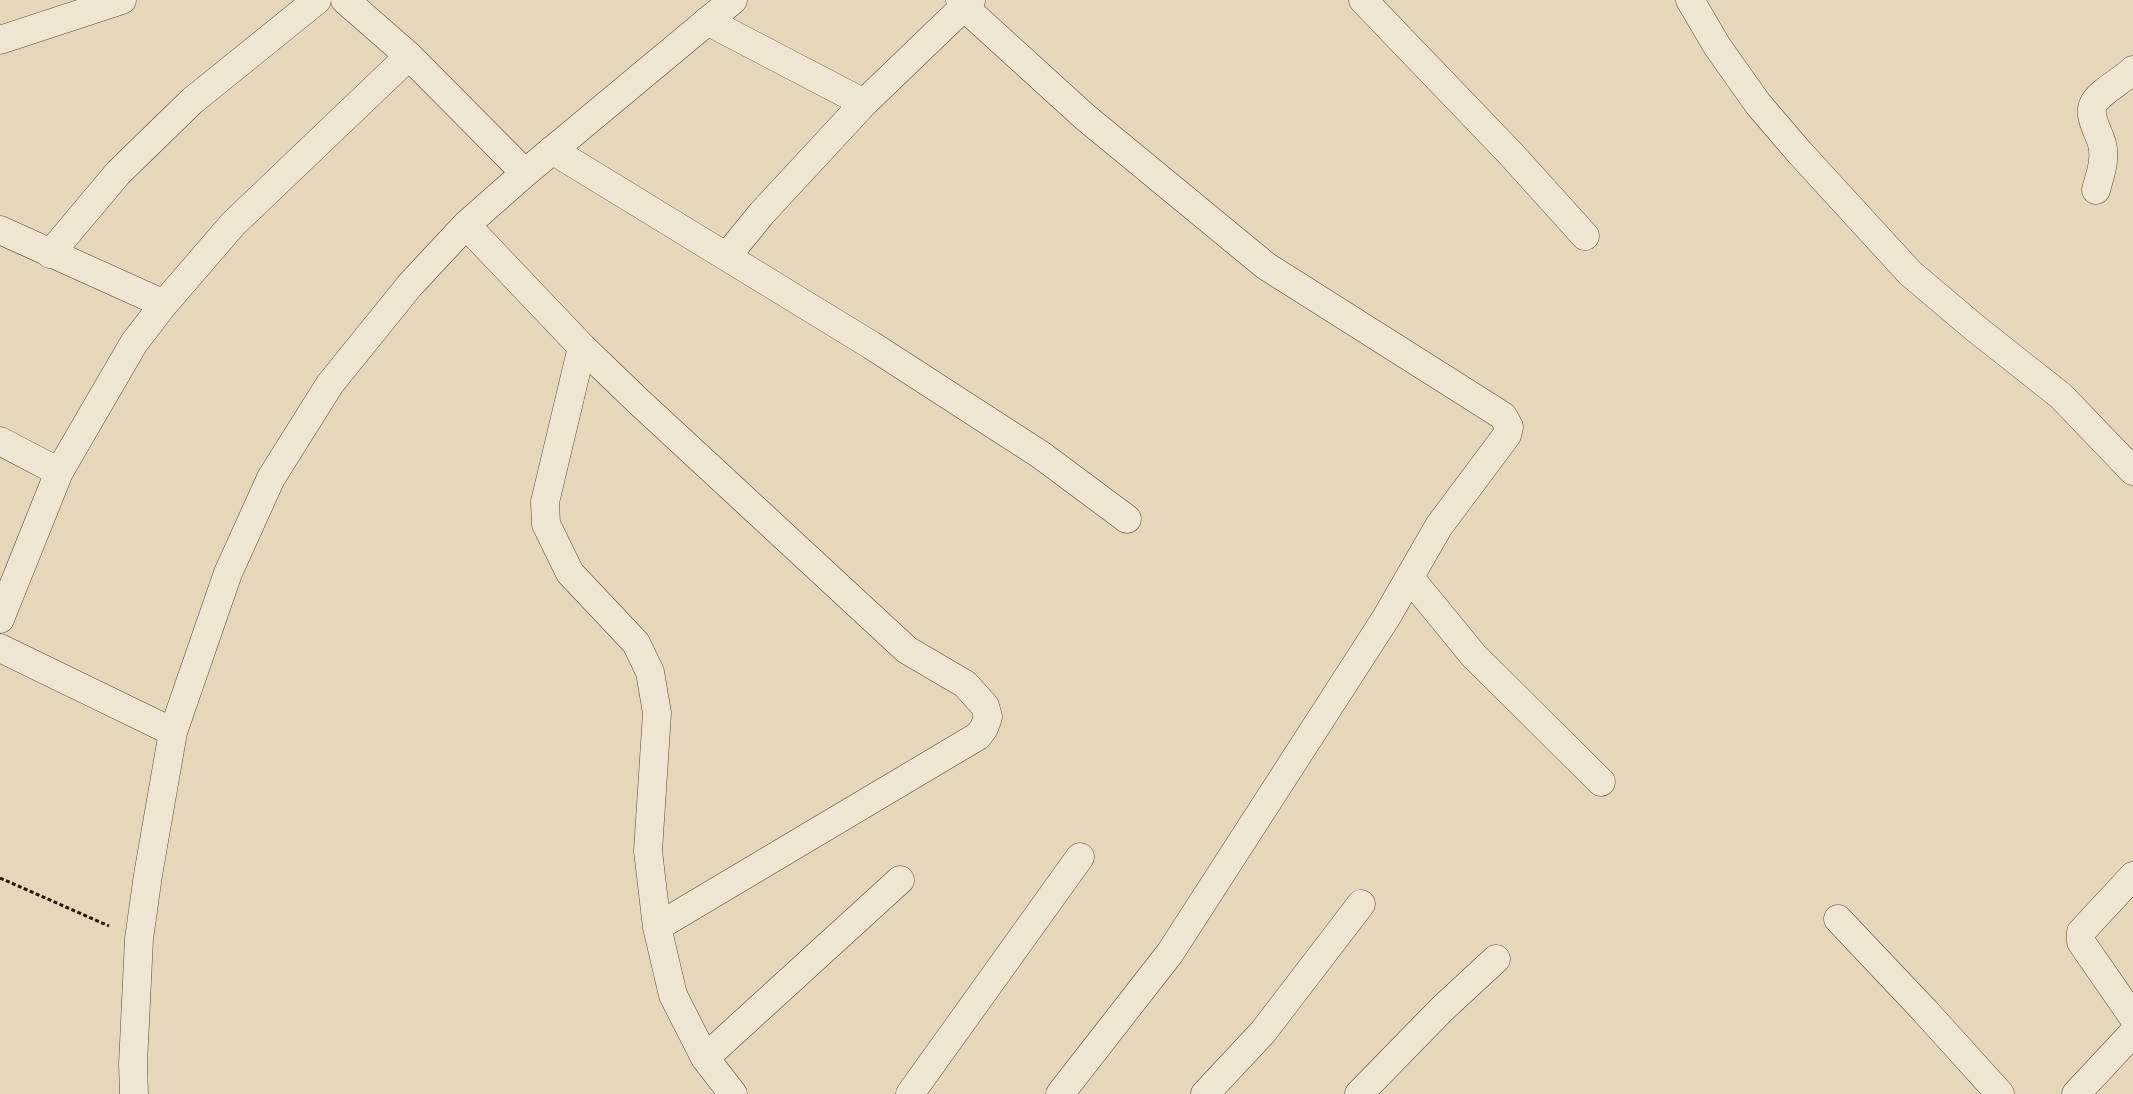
<!DOCTYPE html>
<html>
<head>
<meta charset="utf-8">
<style>
  body { margin:0 }
  canvas { display:block; background:#e6d7bb }
</style>
</head>
<body>
<canvas width="2133" height="1094"></canvas>
<script>
const context = document.querySelector('canvas').getContext('2d');
context.lineJoin = 'round';
function strokePath(path, color, width, dash) {
  context.strokeStyle = color;
  context.lineWidth = width;
  context.lineCap = dash ? 'butt' : 'round';
  context.setLineDash(dash || []);
  context.stroke(path);
}
const minor = new Path2D(`
  M345,0L409,56L525,173
  M960,0L963,6L1085,117L1266,266L1503,416L1509,427L1507,435L1439,526L1386,618L1170,953L1060,1094
  M1363,0L1510,153L1585,236
  M1690,0L1717,46L1758,104L1800,153L1910,273L1975,328L2061,396L2133,471
  M707,21L864,103
  M0,40L122,0
  M552,150L871,345L1041,455L1127,519
  M2096,190C2100,175 2106,160 2102,144C2099,132 2087,115 2094,103C2101,91 2122,81 2133,70
  M466,225L582,347L637,400L907,650L965,684L985,706L988,717L984,728L978,736L657,927
  M0,230L164,304
  M50,254L118,173L192,101L317,0
  M727,256L762,213L864,103L971,0
  M582,347L545,502L546,524L570,573L636,643L650,672L657,713L648,851L657,927L673,995L705,1058L733,1094
  M0,441L59,472
  M1410,578L1474,656L1601,782
  M0,619L59,472L134,343L164,304L233,224L409,56
  M0,648L173,732
  M2133,876L2081,932V942L2133,1017
  M1838,919L1925,1011L2000,1094
  M705,1058L900,880
  M134,1094L133,1064L139,939L148,875L173,732L228,573L271,478L330,384L410,285L466,225L525,173L733,0
  M910,1094L1080,857
  M1205,1094L1263,1032L1361,904
  M1359,1094L1442,1009L1496,959
  M2076,1094L2133,1033`);
strokePath(minor, '#584637', 29);
strokePath(new Path2D(`
  M0,878L109,926`), '#28150b', 3, [4, 2.5]);
strokePath(minor, '#efe5d3', 28);
</script>
</body>
</html>
